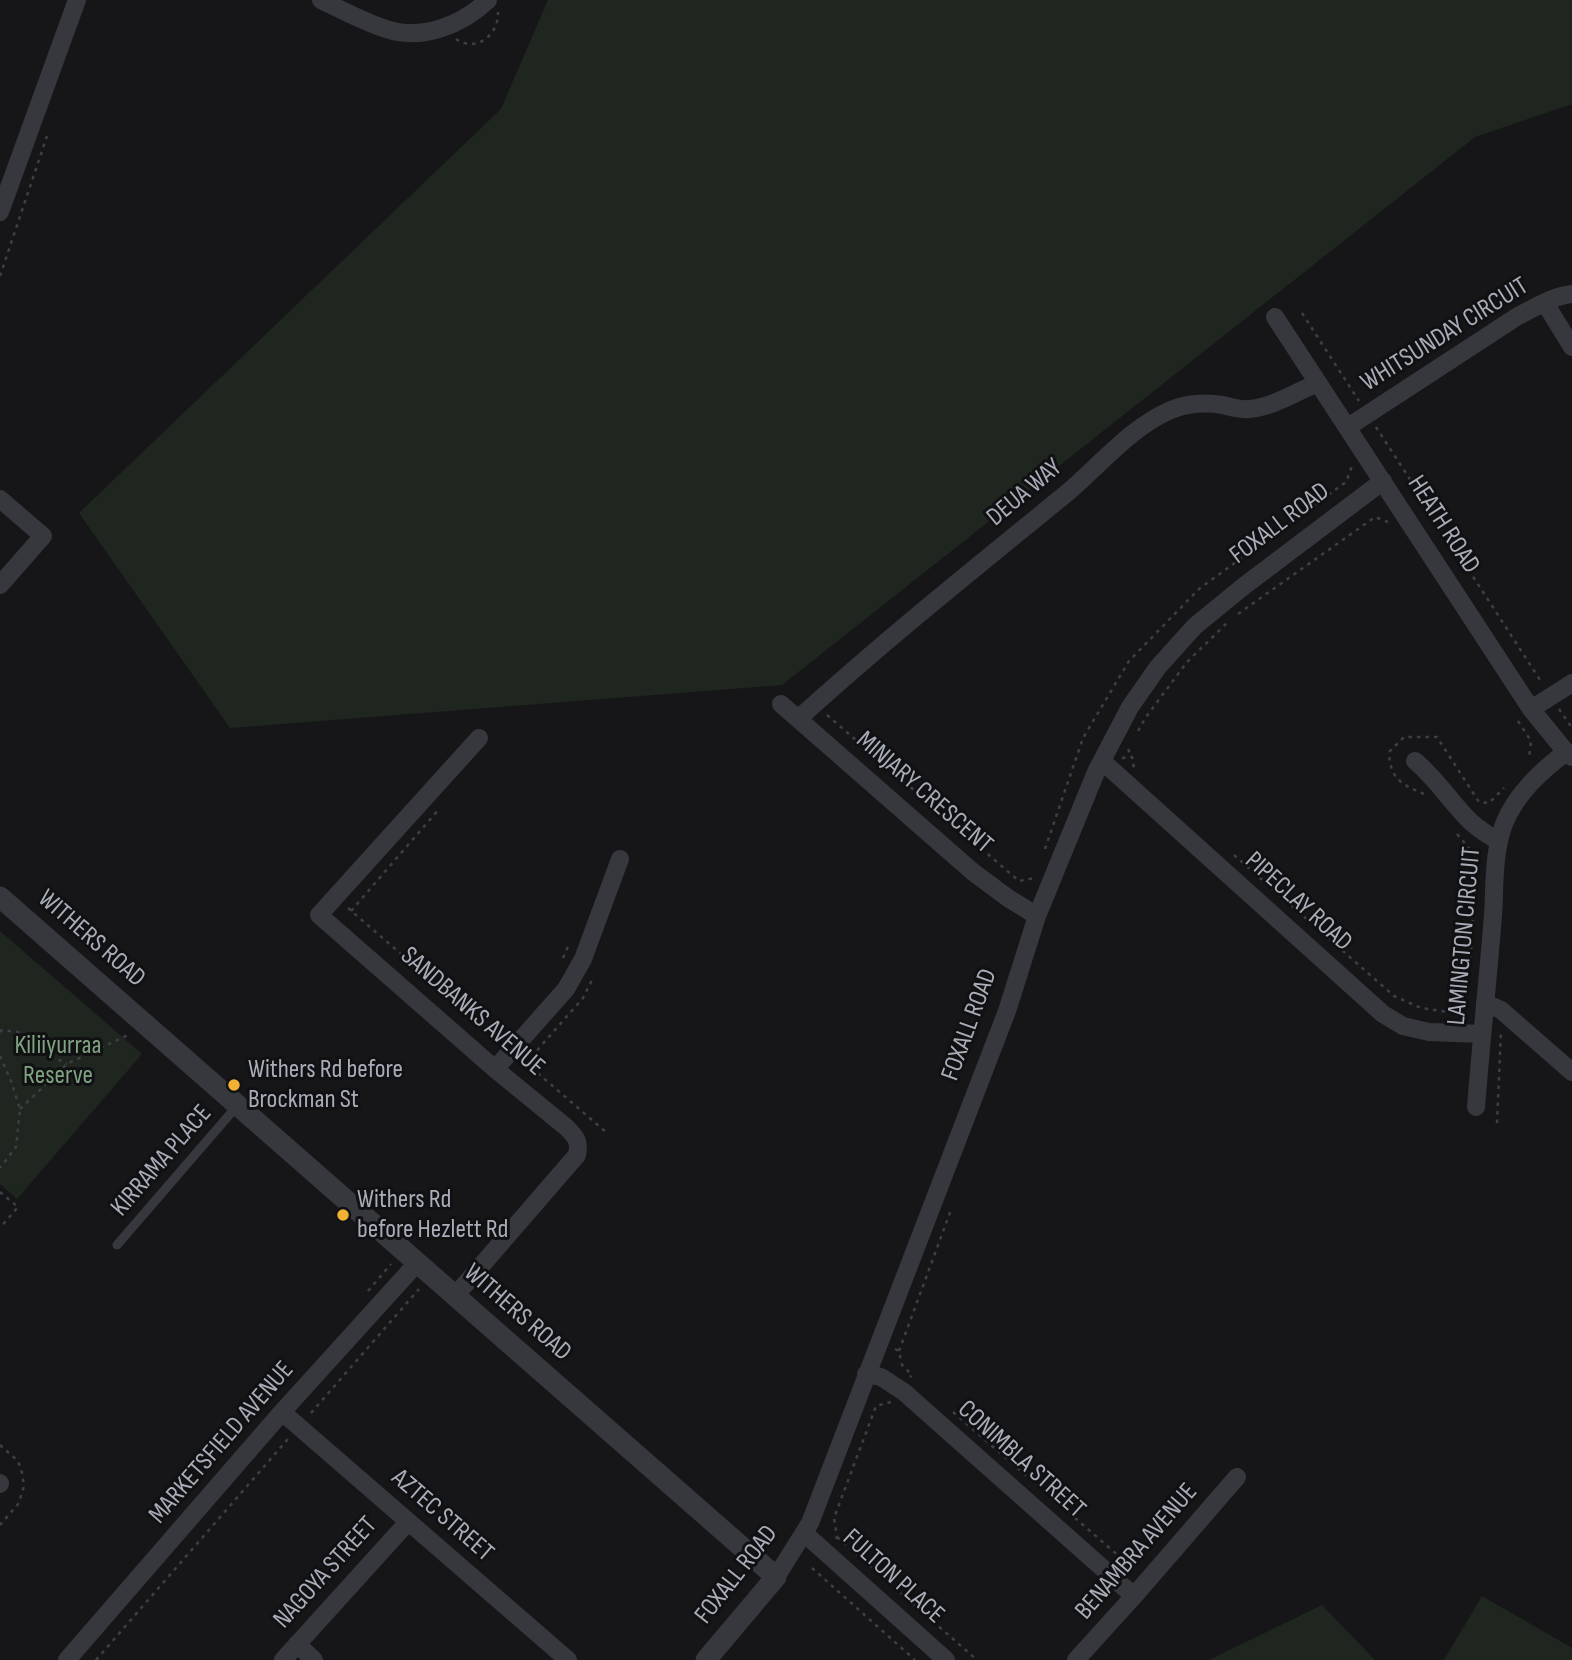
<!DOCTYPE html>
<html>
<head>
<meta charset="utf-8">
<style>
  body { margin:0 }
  canvas { display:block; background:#161618 }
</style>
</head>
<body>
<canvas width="1572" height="1660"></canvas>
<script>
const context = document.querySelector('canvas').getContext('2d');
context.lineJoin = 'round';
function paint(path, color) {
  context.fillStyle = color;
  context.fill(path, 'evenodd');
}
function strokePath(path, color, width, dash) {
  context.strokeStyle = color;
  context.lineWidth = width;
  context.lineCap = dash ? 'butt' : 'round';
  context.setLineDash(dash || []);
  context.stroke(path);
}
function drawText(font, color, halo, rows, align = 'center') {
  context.font = font + ' "Sofia Sans Condensed",sans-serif';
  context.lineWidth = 6;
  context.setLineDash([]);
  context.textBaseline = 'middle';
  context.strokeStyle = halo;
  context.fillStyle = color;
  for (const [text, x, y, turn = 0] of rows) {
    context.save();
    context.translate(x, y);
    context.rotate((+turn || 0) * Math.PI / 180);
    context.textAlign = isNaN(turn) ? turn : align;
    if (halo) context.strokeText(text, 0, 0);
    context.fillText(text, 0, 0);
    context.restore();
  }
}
paint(new Path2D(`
  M548,0H1572V104L1475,137L782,685L230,728L79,513L501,109Z
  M0,931L142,1054L17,1199L0,1184Z
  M1482,1596L1572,1648V1660H1444Z
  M1322,1605L1375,1660H1209Z`), '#1e261f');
strokePath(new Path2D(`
  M456,39C476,53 499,35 498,12
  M0,276L47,136
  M1302,313L1359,401
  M1376,427L1542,683
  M1238,614L1375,517L1388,522
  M1559,709L1572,728
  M827,715L1019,881L1035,878
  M1518,721L1531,741L1529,759
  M1138,731L1146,717L1187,662L1227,623
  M1128,749L1132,757
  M1122,758L1132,757L1134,768
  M1424,794C1401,784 1390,779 1389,752L1404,737H1437L1479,802L1489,803L1504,788
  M1457,834L1477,858L1470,967
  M1045,849L1083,738L1129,661L1199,589L1346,482L1352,466L1351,464
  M1234,855L1394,996L1421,1008L1454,1013L1468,1001
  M348,908L499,1039
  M351,911L440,808
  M563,958L569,944
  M0,1032L2,1030L18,1032L42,1051L67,1064
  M0,1056L11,1081L20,1109L16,1147L0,1168
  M525,1062L607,1133
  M526,1063L583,998L593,978
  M20,1109L67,1064L128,1035
  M1497,1123L1501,1031
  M0,1192L18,1207L0,1228
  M368,1291L391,1264
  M895,1349L899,1351L902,1365L912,1375L910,1377
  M899,1351L951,1210
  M953,1412L1128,1564L1126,1567
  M311,1413L419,1289
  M0,1445L18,1461L22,1473L24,1486L19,1503L0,1525
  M837,1537L977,1660
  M836,1539L837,1537L834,1518L876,1406L891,1402
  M812,1568L915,1660
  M96,1660L288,1439`), '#3d3f44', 2.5, [3.5, 5]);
strokePath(new Path2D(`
  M117,1245L237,1106`), '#37383d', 9);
strokePath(new Path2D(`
  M321,0C342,10 364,22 386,29C422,41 462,25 488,0
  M0,212L77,0
  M1545,303L1572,347
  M1275,317L1531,709L1566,752L1572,757
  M1348,427L1518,316C1534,308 1553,296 1572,294
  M0,499L43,536L0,585
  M781,704L973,872L1008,898L1037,916
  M1531,709L1572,683
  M798,719C885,640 976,567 1067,493C1099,466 1132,426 1171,410C1187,403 1205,402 1223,405C1231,407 1240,410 1249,409C1273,407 1296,392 1318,383
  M1102,761L1383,1014L1403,1026L1429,1032L1482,1034
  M1415,761C1437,779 1451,803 1471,822C1480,830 1489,836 1499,841
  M1485,1003L1501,1010L1572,1072
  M495,1069L566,989L583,959L620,859
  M1476,1107C1481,1043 1488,979 1493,915C1495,884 1493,854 1504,824C1516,794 1540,772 1566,752
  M455,1296L577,1155C580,1141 576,1137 566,1127L495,1069L319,915L479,738
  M866,1374L881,1377L904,1392L1134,1596
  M282,1412L568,1660
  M0,1483V1484
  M804,1533L946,1660
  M776,1577L810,1523L1007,1011L1037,916L1096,772L1130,707L1158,667L1195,626L1244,586L1383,481
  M297,1644L314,1660
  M67,1660L282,1412L418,1262
  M283,1660L408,1522
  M1076,1660L1134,1596L1237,1477`), '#37383d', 18);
strokePath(new Path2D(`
  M0,897L776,1577L706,1660`), '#37383d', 21);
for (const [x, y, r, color] of [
  [234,1085,7,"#f2b134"],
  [343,1215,7,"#f2b134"]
]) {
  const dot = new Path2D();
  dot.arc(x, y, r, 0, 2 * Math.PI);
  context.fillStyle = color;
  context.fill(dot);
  strokePath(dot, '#111113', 2.5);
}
drawText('26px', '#a8adb8', '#111113', [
  ["WHITSUNDAY CIRCUIT",1445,335,-32],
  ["DEUA WAY",1025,493,-40],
  ["FOXALL ROAD",1280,524,-37],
  ["HEATH ROAD",1443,525,57],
  ["MINJARY CRESCENT",924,793,41],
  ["PIPECLAY ROAD",1298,902,42],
  ["LAMINGTON CIRCUIT",1465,936,-85],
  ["WITHERS ROAD",91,939,41],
  ["SANDBANKS AVENUE",472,1012,41],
  ["FOXALL ROAD",970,1025,-70],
  ["KIRRAMA PLACE",162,1161,-49],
  ["WITHERS ROAD",517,1313,41],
  ["MARKETSFIELD AVENUE",222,1443,-49],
  ["CONIMBLA STREET",1021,1460,42],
  ["AZTEC STREET",442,1516,41],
  ["BENAMBRA AVENUE",1137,1552,-49],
  ["NAGOYA STREET",326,1573,-48],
  ["FOXALL ROAD",737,1575,-52],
  ["FULTON PLACE",893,1577,42]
]);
drawText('26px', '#7fa381', '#111113', [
  ["Kiliiyurraa",58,1046],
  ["Reserve",58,1076]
]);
drawText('26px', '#a8adb8', '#111113', [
  ["Withers Rd before",248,1070],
  ["Brockman St",248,1100],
  ["Withers Rd",357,1200],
  ["before Hezlett Rd",357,1230]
], 'left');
</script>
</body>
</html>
